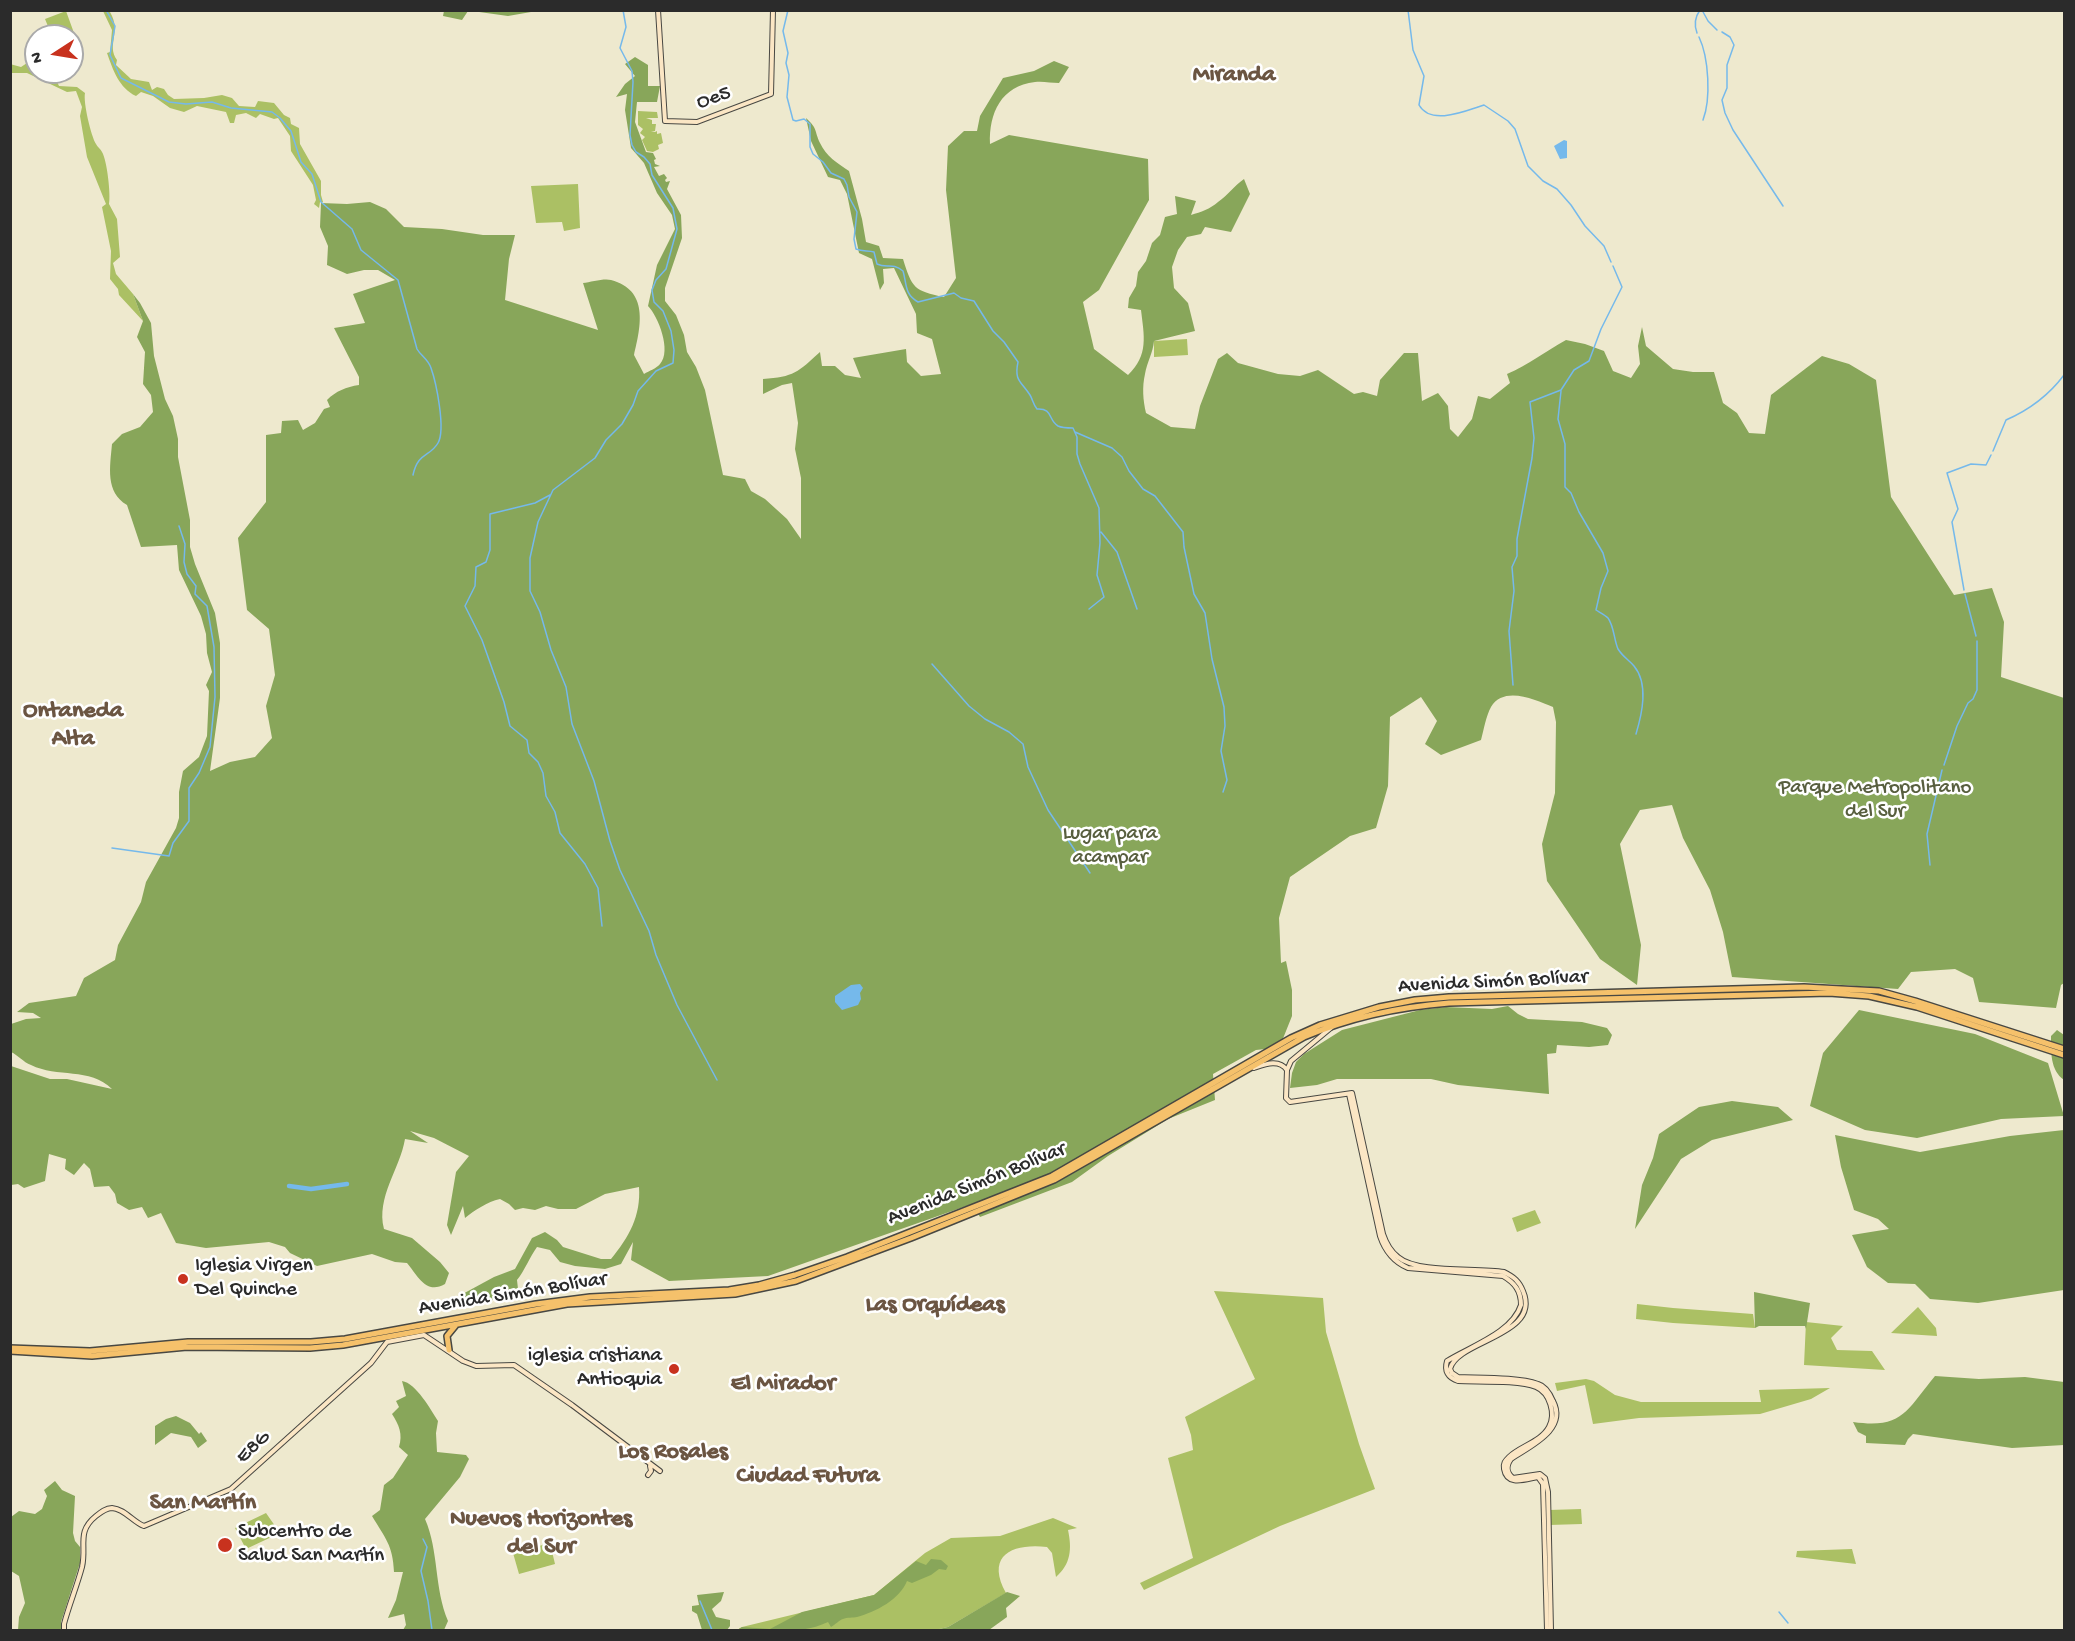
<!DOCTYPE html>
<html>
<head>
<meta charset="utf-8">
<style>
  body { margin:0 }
  #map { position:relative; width:2075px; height:1641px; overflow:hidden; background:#eee9ce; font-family:"Gochi Hand",sans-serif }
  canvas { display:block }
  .frame { position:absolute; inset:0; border:12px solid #2b2b2b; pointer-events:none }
  .north { position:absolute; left:24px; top:24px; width:60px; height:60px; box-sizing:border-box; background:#fff; border:2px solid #aaa; border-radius:50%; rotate:258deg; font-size:16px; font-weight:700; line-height:24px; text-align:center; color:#2b2b2b }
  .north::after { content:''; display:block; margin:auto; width:21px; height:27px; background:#c8321e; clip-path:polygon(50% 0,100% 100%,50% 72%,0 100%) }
</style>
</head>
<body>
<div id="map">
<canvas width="2075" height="1641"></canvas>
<div class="frame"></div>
<div class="north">N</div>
</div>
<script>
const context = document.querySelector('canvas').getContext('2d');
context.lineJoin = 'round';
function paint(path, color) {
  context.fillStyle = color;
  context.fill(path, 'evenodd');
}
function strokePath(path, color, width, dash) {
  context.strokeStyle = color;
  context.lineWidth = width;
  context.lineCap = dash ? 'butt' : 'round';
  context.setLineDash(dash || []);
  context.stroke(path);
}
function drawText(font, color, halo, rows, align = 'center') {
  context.font = font + ' "Gochi Hand",sans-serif';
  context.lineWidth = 5;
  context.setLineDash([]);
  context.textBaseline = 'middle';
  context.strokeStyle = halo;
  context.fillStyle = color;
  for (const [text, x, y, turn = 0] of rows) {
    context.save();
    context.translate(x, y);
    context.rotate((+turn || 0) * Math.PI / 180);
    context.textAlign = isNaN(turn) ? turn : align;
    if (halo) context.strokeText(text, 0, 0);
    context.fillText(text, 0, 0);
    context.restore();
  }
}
paint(new Path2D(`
  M66,11L78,44L72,46V36H52L45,19Z
  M103,11L110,12C122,32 106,45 117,60L116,65L131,79L149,82L152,90L157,87L164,89L168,95L174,99L204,98L222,95L232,98L239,106L255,107L258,101L274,103L284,115L290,118L291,124L299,128L300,144L321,181V195L323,202H320L319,208L314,204L316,200L313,185L291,151L290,136L278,118L274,119L260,114L256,118L246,113L236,115L234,123H230L226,112L197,106L184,112L170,108L153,96L141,92L136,96C119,88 113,70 107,53L110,52L112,30Z
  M30,61L36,67V72C47,72 55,75 59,86L77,87L85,93C83,102 91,136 96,144C97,147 101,149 102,152C107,160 111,195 109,204L117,219L120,257L113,263L116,274L133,294L143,321L119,295L118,289L110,279L111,251L102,207L106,204L87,157L80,116L82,107L76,91L67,92L27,73H11L10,64L21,67Z
  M638,111L657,112L658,118H646L652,120V124H656L655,131H651L655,132L657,131V134L661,133L663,143L658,145L659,149L653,152L647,151L642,140L645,137L640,133L643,129L638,125Z
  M578,184L580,228L564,231L562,222L536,223L531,186Z
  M1187,339L1188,355L1154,357V341Z
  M1535,1210L1541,1223L1517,1232L1512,1218Z
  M1214,1291L1323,1298L1326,1332L1359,1444L1375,1489L1280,1526L1144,1590L1140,1583L1193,1558L1168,1458L1193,1450L1191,1435L1185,1417L1255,1379Z
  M1637,1304L1673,1308L1753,1314L1755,1328L1673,1323L1636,1319Z
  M1918,1307L1936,1328L1937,1336L1891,1333Z
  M1806,1322L1843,1326L1831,1338L1837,1350L1872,1351L1885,1370L1804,1365Z
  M1586,1379L1594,1381L1615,1395L1641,1402H1761L1759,1390L1830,1388L1811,1399L1760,1414L1639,1418L1593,1424L1585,1385L1557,1391L1555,1383Z
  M1581,1509L1582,1524L1549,1525V1510Z
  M266,1513L280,1533L246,1549L235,1528Z
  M1053,1518L1077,1528L1068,1530C1072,1549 1071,1564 1056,1577L1052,1553L1047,1547C1013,1543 985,1555 1006,1593L948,1627L935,1630H737L742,1627L874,1595L925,1553L951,1538L1000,1536Z
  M550,1543L555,1564L519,1574L513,1553Z
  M1852,1549L1856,1564L1796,1557L1797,1551Z`), '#abc064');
paint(new Path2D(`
  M444,11V10L468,11L462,20L443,16Z
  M472,11L531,10V12L508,16Z
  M635,57L648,65V86H660L657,102H637L635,122L646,152L653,153L656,159L654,160L655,164L660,166L654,167L659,176L664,174L667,178L665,180L666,182L670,181L667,189L681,215L682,238L665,288V301L676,315L684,335L687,352L696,367L705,390L723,475L745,479L751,491L765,499L787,519L801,539V478L795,449L798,423L792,383L782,385L763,394V379C794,377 798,372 820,352L822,366H835L845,375L861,378L853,358L906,349L907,362L921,376L941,374L932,339L917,333L916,314L894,268L883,269L884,283L880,290L872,259L859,253L847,194L840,180L828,177L811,141L806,118C818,129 814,130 820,143C826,156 837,163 849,171L862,219L866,242L879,246L883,258L903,259C912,288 914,291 944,297L956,278L946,190L948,146L964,131H977L980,116L1003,78L1034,71L1054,61L1069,67L1059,83C1051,83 1043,81 1035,82C1001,86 989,113 990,144L1009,135L1148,159L1149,200L1099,290L1083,302L1094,349L1128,375C1149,355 1144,336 1141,310L1128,308L1129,298L1136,286L1138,272L1146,261L1152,243L1160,235L1165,217L1177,214L1175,196L1196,201L1191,215C1201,212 1210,209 1218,202C1228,195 1234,186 1244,179L1250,194L1231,232L1205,227L1201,234L1187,237L1178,250L1172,267L1174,288L1188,303L1195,331L1154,341C1153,353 1147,362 1145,374C1142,387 1143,400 1146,413L1171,427L1195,429L1200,406L1218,359L1227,353L1238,363L1278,374L1300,376L1318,370L1354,394L1363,392L1377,396L1380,380L1404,353H1418L1422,401L1438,393L1448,406L1450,429L1458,437L1472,419L1478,396L1490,399L1510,383L1507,374C1528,365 1546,351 1566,340L1585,344L1604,351L1613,371L1631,378L1640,364L1638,346L1642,327L1646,346L1673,369L1693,372H1714L1723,403L1737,413L1749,433L1765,434L1771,395L1822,356L1849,364L1876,380L1891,497L1954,595L1992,588L2004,622L2001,677L2064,698V983L2061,985L2056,1008L1979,1002L1973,978L1955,969L1911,972L1898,989L1732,977L1723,932L1710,890L1683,838L1672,805L1640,810L1620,844L1641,945L1637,985L1600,959L1547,881L1542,844L1555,793L1556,722L1553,707C1536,700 1504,685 1491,707C1486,716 1484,729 1481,740L1441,755L1425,744L1437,721L1421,697L1390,717L1388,786L1376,828L1350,836L1290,877L1279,918L1281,963L1286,961L1292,990V1016L1282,1041L1265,1049L1256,1050L1213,1074L1215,1100L1168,1119L1108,1156L1072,1182L980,1217L972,1204L768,1276L669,1281L631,1260L633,1242L621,1264L605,1269L575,1266L560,1262L550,1250L537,1247C529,1258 525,1270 517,1280L518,1289L513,1295L462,1308L459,1302V1296L494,1277L515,1269L532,1238L545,1232L557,1240L563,1247L601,1259H611C629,1237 641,1216 639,1187L605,1194L576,1209H558L546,1206L535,1210L523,1208L515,1210L509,1204L500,1199C487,1202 475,1210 465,1218L463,1206L451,1235L447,1225L456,1172L469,1156L434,1138L410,1131L428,1143L405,1139C400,1169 376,1197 384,1229L412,1238L440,1262L449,1273L445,1284C426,1295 418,1276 407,1263L395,1262L372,1254L317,1266L290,1253L285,1247L269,1242L206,1248L176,1243L161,1213L148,1218L142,1207L129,1210L117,1203L115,1194L109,1186L94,1187L90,1169L84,1163L74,1175L65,1169L66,1159L49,1154L45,1181L24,1188L18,1184L11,1185V1066L50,1079H67L112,1089C90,1067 57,1078 31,1065C23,1062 18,1055 11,1052V1024L26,1019L41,1018L33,1013L17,1012L29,1003L76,996L84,978L115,960L118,945L141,902L146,882L176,828L179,818V792L183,771L199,757L207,736L209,691L206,685L212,672L207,653L206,634L201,616L179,570L177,545L141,547L127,505C105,492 110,467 112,444L122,434L140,427L153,412L151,395L143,384L145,352L137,337L143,321L133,294L140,303L151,323L154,356L165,399L173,416L178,439V457L190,520V547L195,564L215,613L220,643V698L210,771L230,762L255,757L272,738L266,706L275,675L269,629L247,610L238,538L266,502V435L281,433L282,421L298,420L303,430L315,423L324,409L330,407L327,400C336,391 346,387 359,385V377L334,328L365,323L353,294L395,280L378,270H364L347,274L327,265L328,246L320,227L321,203L347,204L370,202L386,209L404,227L442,229L483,235H515L509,259L505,300L598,330L583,283C591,282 604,278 611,280C649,290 641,326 634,355L644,374C649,371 657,368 660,364C672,351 658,316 648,306L657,265L675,229L672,215L657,193L644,163L631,148L625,110L627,94L616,97L625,84L635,76L625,64Z
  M1508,1006L1518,1014L1528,1019L1582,1022L1607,1028L1612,1035L1608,1045L1589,1047L1557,1045L1556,1053L1547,1054L1549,1094L1458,1085L1431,1079H1337L1317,1085L1290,1088L1292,1073L1296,1062L1304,1054L1342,1030L1420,1010L1446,1007L1492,1009Z
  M1859,1010L1975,1034L2048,1063L2064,1116L2001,1119L1917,1138L1865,1130L1810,1106L1823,1053Z
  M2057,1030L2064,1035V1080C2050,1070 2051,1052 2051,1036Z
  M1732,1101L1778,1107L1793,1120L1712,1140L1681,1159L1635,1229L1642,1185L1653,1158L1659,1134L1699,1107Z
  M2064,1130V1290L1978,1303L1930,1299L1915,1284L1888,1283L1867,1267L1852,1235L1889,1229L1878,1219L1854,1210L1841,1167L1835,1135L1920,1152L2010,1136Z
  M1754,1292L1810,1303L1806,1329L1805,1326H1759L1755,1328Z
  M1935,1376L1979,1379L2025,1377L2064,1382V1445L2012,1448L1913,1434L1908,1439L1905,1445L1866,1443V1436L1858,1432L1853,1422C1903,1429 1906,1411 1935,1376Z
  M402,1381C416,1383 431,1410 438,1421L436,1433L437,1452L466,1455L469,1459L460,1477L425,1519C439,1551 434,1588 448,1621L444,1630H403L406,1625L404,1614L388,1618L396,1600L403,1572H394C393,1545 385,1538 372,1516L380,1510L384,1485L393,1478L408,1455L399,1447C403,1434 399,1425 392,1414L399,1407L396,1401L406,1396Z
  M176,1416L190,1423L199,1434L201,1432L207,1441L198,1448L191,1437L171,1433L155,1445V1426L166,1419Z
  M55,1481L62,1490L75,1496L73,1533L75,1541L80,1547V1563L61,1622L62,1630H18L19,1617L25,1603L19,1576L11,1571V1517L19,1511L35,1514L42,1509L47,1496L44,1490Z
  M931,1559L941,1560L948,1566L946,1570L939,1569L931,1575L912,1583L907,1581C900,1599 876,1612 857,1617C853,1618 847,1617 843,1619C839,1620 835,1625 831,1627L828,1622C801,1635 767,1631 737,1630L742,1627L770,1629L802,1612L874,1595L916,1561L926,1565Z
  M724,1592L721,1601L712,1609L716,1617L730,1620V1626L727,1630H702L697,1614L692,1611V1606L699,1605L697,1595Z
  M1007,1592L1020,1596L1006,1608L1007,1617L989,1630H935L948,1627Z`), '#88a65a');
paint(new Path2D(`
  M1564,140L1567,141V158L1560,159L1554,146Z
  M860,984L863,988L860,993L861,999L858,1005L842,1010L835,1002V996L851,985Z`), '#75b9eb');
strokePath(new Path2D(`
  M106,10L115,26L110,55L121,78L169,102L186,104L212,102L231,108L272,112L280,118L291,131L301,162L312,174L321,202L352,229L361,250L398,280L417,349C421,356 428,359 431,368C436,382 446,429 438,443C430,457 418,452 413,475
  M623,10L626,27L620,48L632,71L633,82L630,135L632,145L636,152L644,157L650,164L652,175L673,208L677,229L666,269L656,280L652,290L654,302L663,311L671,331L674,350L673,363L656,371L638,391L633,405L622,424L606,440L595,458L553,490L538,522L530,558V591L540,612L551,650L566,687L572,724L594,781L610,841L620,870L649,931L656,955L677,1005L717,1080
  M788,10L783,31L788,53L786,63L789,75L787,97L793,120L796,121L804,119L810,124V147L813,154L823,162L831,173L844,179L847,185L849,197L857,212L854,239L856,249C863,252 868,250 874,252L877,264C887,269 892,262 903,271C907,284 904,294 918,302L954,293L961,298L974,301L993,331L1004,342L1018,362C1014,381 1021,381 1030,395C1033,400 1033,404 1037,409C1053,408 1048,420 1058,426C1062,428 1068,428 1073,428L1077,437V454L1080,464L1099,508L1100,543L1097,575L1104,597L1089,609
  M1408,10L1413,50L1424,76L1419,105C1431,126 1465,111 1484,105L1508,121L1515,129L1528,166L1543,181L1557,189L1571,205L1585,226L1604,246L1611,262
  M1702,10L1708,21L1717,30
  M1722,32L1730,37L1734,45L1727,65V88L1722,100L1725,113L1733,130L1783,206
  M1697,33C1694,25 1695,17 1700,10
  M1699,37C1709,58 1711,99 1703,120
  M1561,391L1558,419L1565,444V487L1571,493L1579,512L1603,553L1608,571L1601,588L1596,610C1599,612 1605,615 1608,618C1614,626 1614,640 1618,649C1623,657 1629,660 1634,666C1649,684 1642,714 1636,734
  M1075,432L1112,448L1122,457L1129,471L1143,489L1155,496L1183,532L1184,547L1194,594L1205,613L1212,659L1224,707L1225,726L1221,751L1227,780L1223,792
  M1993,451L2006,420C2029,410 2049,395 2064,375
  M550,495L535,503L490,514V550L486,562L476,567L475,586L465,606L482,640L504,702L510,726L527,740L529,753L538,762L543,773L546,796L555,812L560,833L585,864L598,888L602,926
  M1101,532L1117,552L1137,609
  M1964,590L1952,522L1958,509L1947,473L1971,464L1986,465L1991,455
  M1965,594L1976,636
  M932,664L969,706L985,719L1009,732L1023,744L1028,767L1048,810L1090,873
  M1513,685L1509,631L1514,591L1512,567L1517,556V539L1532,458L1534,438L1530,402L1561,390L1574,370L1589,361L1601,329L1622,287L1613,266
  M1944,765L1957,726L1968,703L1973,699L1977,690V641
  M112,848L169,856L173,843L189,821V788L199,773L210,747L215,697L214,647L207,606L195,594L196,586L187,574L184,562L185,544L179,526
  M1930,865L1927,834L1942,770
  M423,1539L427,1547L421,1571L428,1601L432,1630
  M700,1601L712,1630
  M1779,1612L1788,1623`), '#75b9eb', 1.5);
strokePath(new Path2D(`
  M289,1186L311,1189L347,1184`), '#75b9eb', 4.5);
const secondary = new Path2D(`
  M658,10L665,121L697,122L771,94L773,10
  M1332,1027L1291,1061L1287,1070L1286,1098L1290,1102L1352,1093L1383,1234C1386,1243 1390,1251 1398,1257C1418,1274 1477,1267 1504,1272C1514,1277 1519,1281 1523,1291C1542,1336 1457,1340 1450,1369L1452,1373L1458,1377C1480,1378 1518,1377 1538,1384C1545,1386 1550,1394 1553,1401C1568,1430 1530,1446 1511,1459C1506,1466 1506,1472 1513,1478L1540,1474L1545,1478L1548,1492L1551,1630
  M1254,1068C1266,1064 1279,1059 1287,1070
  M1349,1094L1380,1236C1385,1251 1394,1262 1408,1268L1503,1276C1515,1283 1521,1291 1521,1305C1512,1333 1471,1346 1447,1361C1444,1371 1448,1378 1458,1381C1478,1382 1519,1380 1536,1387C1550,1393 1556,1414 1549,1427C1541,1442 1520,1446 1509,1457C1505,1461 1503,1463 1504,1469C1507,1487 1526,1479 1538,1477L1543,1484L1547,1630
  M648,1475L651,1471L650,1466
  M64,1630V1624C69,1605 77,1586 82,1567C87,1546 76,1532 96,1516C101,1512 106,1508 112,1508C125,1509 133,1522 144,1526L231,1489L371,1363L387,1342L424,1335L463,1361L476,1366L514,1365L572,1405L660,1471`);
const highway = new Path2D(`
  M10,1348L90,1351L188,1342H311L345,1339L536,1304L590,1297L729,1290L759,1285L795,1275L847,1257L1052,1176L1291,1038L1320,1025L1379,1007L1415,1000L1449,997L1804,987L1879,991L1915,1001L2064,1049
  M449,1350L447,1336L456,1325
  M10,1351L92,1356L187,1347L310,1348L343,1345L567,1304L735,1294L796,1281L911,1238L1054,1180L1304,1037C1351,1017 1399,1007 1449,1003L1829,993L1869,996L1917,1007L2064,1055`);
strokePath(secondary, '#484843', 6);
strokePath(highway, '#484843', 8);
strokePath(secondary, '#fbe6c4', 4);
strokePath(highway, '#f5c16b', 5);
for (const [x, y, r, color] of [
  [183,1279,6,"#c8321e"],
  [674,1369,6,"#c8321e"],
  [225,1545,8,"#c8321e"]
]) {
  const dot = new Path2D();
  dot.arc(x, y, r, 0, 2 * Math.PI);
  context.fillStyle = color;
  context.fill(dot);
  strokePath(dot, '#fff', 2);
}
drawText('21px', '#2b2b2b', '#fff', [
  ["Oe5",714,99,-19],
  ["Avenida Simón Bolívar",1493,983,-3],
  ["Avenida Simón Bolívar",977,1185,-22],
  ["Avenida Simón Bolívar",513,1295,-9],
  ["E8G",254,1448,-43]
]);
drawText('21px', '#585f3f', '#fff', [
  ["Parque Metropolitano",1875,789],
  ["del Sur",1875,813],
  ["Lugar para",1110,835],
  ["acampar",1110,859]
]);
drawText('21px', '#2b2b2b', '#fff', [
  ["Iglesia Virgen",195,1267],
  ["Del Quinche",195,1291],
  ["iglesia cristiana",662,1357,"right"],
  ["Antioquia",662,1381,"right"],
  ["Subcentro de",238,1533],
  ["Salud San Martín",238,1557]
], 'left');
drawText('bold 24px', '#6b5542', '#fff', [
  ["Miranda",1234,76],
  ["Ontaneda",73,712],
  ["Alta",73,740],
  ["Las Orquídeas",935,1306],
  ["El Mirador",783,1385],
  ["Los Rosales",673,1453],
  ["Ciudad Futura",808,1477],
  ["San Martín",203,1504],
  ["Nuevos Horizontes",541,1520],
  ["del Sur",541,1548]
]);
</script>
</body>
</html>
